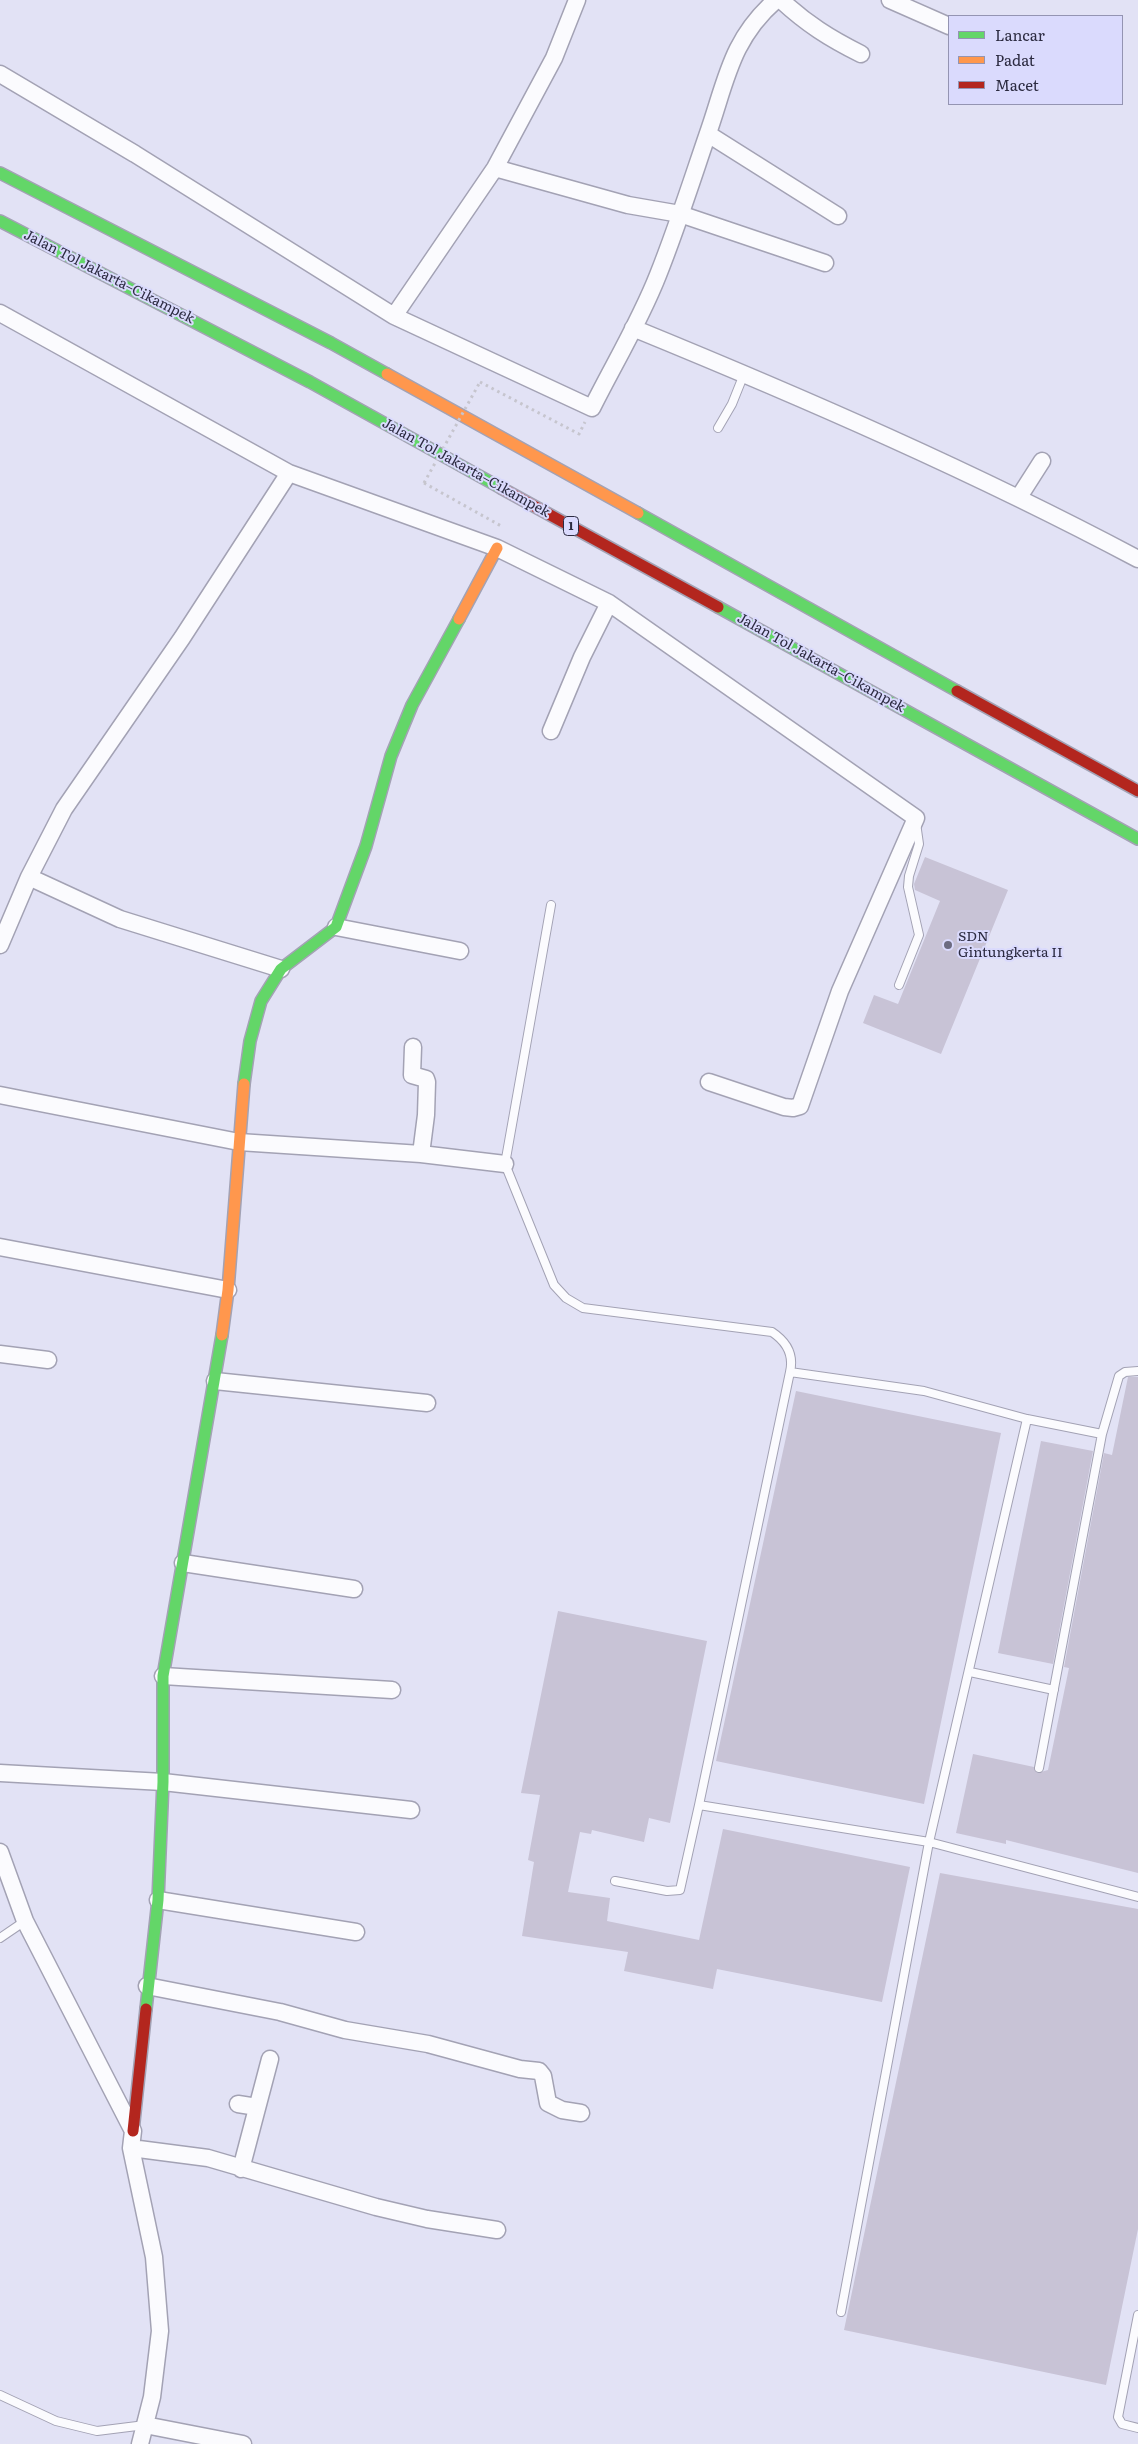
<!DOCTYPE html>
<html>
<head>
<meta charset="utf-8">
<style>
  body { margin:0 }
  #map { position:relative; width:1138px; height:2444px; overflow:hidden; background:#e2e2f5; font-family:Literata,serif }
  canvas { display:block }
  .legend { position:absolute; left:948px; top:15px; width:175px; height:90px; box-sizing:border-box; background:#dadafd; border:1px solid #9494b2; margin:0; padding:6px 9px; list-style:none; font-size:15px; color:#2c2b41 }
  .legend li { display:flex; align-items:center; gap:10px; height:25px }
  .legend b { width:25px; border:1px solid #9494b2 }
</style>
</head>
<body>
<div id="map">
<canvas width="1138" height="2444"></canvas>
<ul class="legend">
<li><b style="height:6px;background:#63d668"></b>Lancar</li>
<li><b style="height:6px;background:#ff974d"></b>Padat</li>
<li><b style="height:6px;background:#b3261e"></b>Macet</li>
</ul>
</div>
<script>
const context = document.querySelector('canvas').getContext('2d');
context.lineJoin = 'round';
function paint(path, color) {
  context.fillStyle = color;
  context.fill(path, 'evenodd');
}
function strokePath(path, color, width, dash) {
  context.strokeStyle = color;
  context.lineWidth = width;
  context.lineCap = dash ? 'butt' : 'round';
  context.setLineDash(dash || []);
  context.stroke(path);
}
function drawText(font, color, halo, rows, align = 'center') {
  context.font = font + ' Literata,serif';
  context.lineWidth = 4;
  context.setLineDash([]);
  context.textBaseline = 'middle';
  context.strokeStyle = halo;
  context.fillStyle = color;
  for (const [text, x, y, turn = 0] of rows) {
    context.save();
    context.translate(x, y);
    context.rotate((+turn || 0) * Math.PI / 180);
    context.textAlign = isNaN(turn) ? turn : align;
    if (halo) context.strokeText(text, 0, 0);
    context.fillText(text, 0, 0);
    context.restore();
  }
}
paint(new Path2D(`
  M925,857L1008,890L941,1054L863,1023L874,995L898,1004L940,901L915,890L914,884Z
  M1128,1377H1138V1873L1006,1840V1844L956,1833L973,1754L1034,1767L1037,1773L1048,1770L1069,1668L1064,1667L1104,1453L1112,1455Z
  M796,1391L1001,1433L924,1804L716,1761Z
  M1041,1441L1093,1451L1053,1664L998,1653Z
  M558,1611L707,1641L670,1823L649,1818L644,1842L592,1830L591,1834L580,1832L568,1892L610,1898L607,1921L699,1940L723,1829L910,1867L882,2002L717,1969L713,1989L624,1971L628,1952L522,1936L534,1862L528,1860L540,1795L521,1793Z
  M940,1873L1138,1909V2229L1106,2385L844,2330Z`), '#c8c3d6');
const lane = new Path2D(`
  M718,428L732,404L744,374
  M551,905L505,1164L554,1285L566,1298L583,1308L772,1332C787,1342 794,1355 790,1372L924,1391L1027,1419L1102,1434L1119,1376L1125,1372L1138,1371
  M899,985L919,935L908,887L909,876L919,844L916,823
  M790,1372L699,1805L929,1842L1027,1419
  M970,1672L1054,1690
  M1039,1768L1102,1434
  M615,1881L667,1891L680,1890L699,1805
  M0,1938L25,1921
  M841,2312L929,1842L1138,1897
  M1138,2315L1118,2417L1122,2424L1138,2428
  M0,2395L56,2421L97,2431L145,2425`);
const street = new Path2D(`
  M781,0C807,24 829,38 861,54
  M890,0L949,26
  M0,74L135,154L394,316L592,408C614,364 640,321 658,275C676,230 691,183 707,136C726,83 730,40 776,0
  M708,134L838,216
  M495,168L628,205L680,214L825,263
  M0,313L289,473L497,548L609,603L916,818L840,991L800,1106L793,1108L784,1107L709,1082
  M394,316L495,168L554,58L577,0
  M633,328C804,398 974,472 1138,559
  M1019,497L1042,461
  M551,731L582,657L609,603
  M29,877L120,919L281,969
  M336,927L460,951
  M0,945L29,877L64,809L182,638L289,473
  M413,1047L412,1075L426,1079L427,1082L426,1115L421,1154
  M0,1095L239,1142L421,1154L505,1164
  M0,1247L228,1290
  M0,1354L48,1360
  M215,1381L427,1403
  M183,1563L354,1589
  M163,1676L392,1690
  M0,1773L163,1782L411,1810
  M0,1852L25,1921L133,2131L131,2148L154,2257L160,2331L152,2397L140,2444
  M158,1900L356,1932
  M147,1986L280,2012L345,2030L428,2044L520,2069L539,2071L543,2076L548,2103L562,2110L581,2113
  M238,2104L257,2107
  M131,2148L208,2158L376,2207L427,2219L497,2230
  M241,2169L270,2059
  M145,2425L243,2444`);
const fast = new Path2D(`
  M0,173L331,343L387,374
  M0,221L310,382L501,488
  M638,513L957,691
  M718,607L1138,839
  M244,1084L250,1041L261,1001L281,969L336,927L366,846L391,756L412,705L459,619
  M146,2009L158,1900L163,1782V1676L222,1335`);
const slow = new Path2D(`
  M387,374L638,513
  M459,619L497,548
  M222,1335L228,1290L244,1084`);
const jam = new Path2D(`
  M501,488L718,607
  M957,691L1138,791
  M133,2131L146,2009`);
strokePath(lane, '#a3a2b4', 10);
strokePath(street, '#a3a2b4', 19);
strokePath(fast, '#a3a2b4', 14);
strokePath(slow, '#a3a2b4', 14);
strokePath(jam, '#a3a2b4', 14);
strokePath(new Path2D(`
  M480,382L579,434L585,422
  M424,483L503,527`), '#c6c5ce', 3, [2.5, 4]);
strokePath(lane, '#fbfbfe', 8);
strokePath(street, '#fbfbfe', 16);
strokePath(fast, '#63d668', 11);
strokePath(slow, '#ff974d', 11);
strokePath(jam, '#b3261e', 11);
strokePath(new Path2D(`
  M424,483L480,382`), '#c6c5ce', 3, [2.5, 4]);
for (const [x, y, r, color] of [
  [948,945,5,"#6c6b80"]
]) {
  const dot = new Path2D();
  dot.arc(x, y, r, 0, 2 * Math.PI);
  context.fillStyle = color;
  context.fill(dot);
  strokePath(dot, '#dadafd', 2);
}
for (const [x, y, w] of [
  [571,526,15]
]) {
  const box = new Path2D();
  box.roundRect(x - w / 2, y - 9.5, w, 19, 4);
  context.fillStyle = '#dadafd';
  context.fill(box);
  strokePath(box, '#2c2b41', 1);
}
drawText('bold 12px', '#2c2b41', null, [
  ["1",571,526]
]);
drawText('14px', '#2c2b41', '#dadafd', [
  ["Jalan Tol Jakarta–Cikampek",109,277,27],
  ["Jalan Tol Jakarta–Cikampek",466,468,29],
  ["Jalan Tol Jakarta–Cikampek",821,663,29]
]);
drawText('14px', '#2c2b41', '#dadafd', [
  ["SDN",958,937],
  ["Gintungkerta II",958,953]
], 'left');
</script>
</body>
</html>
